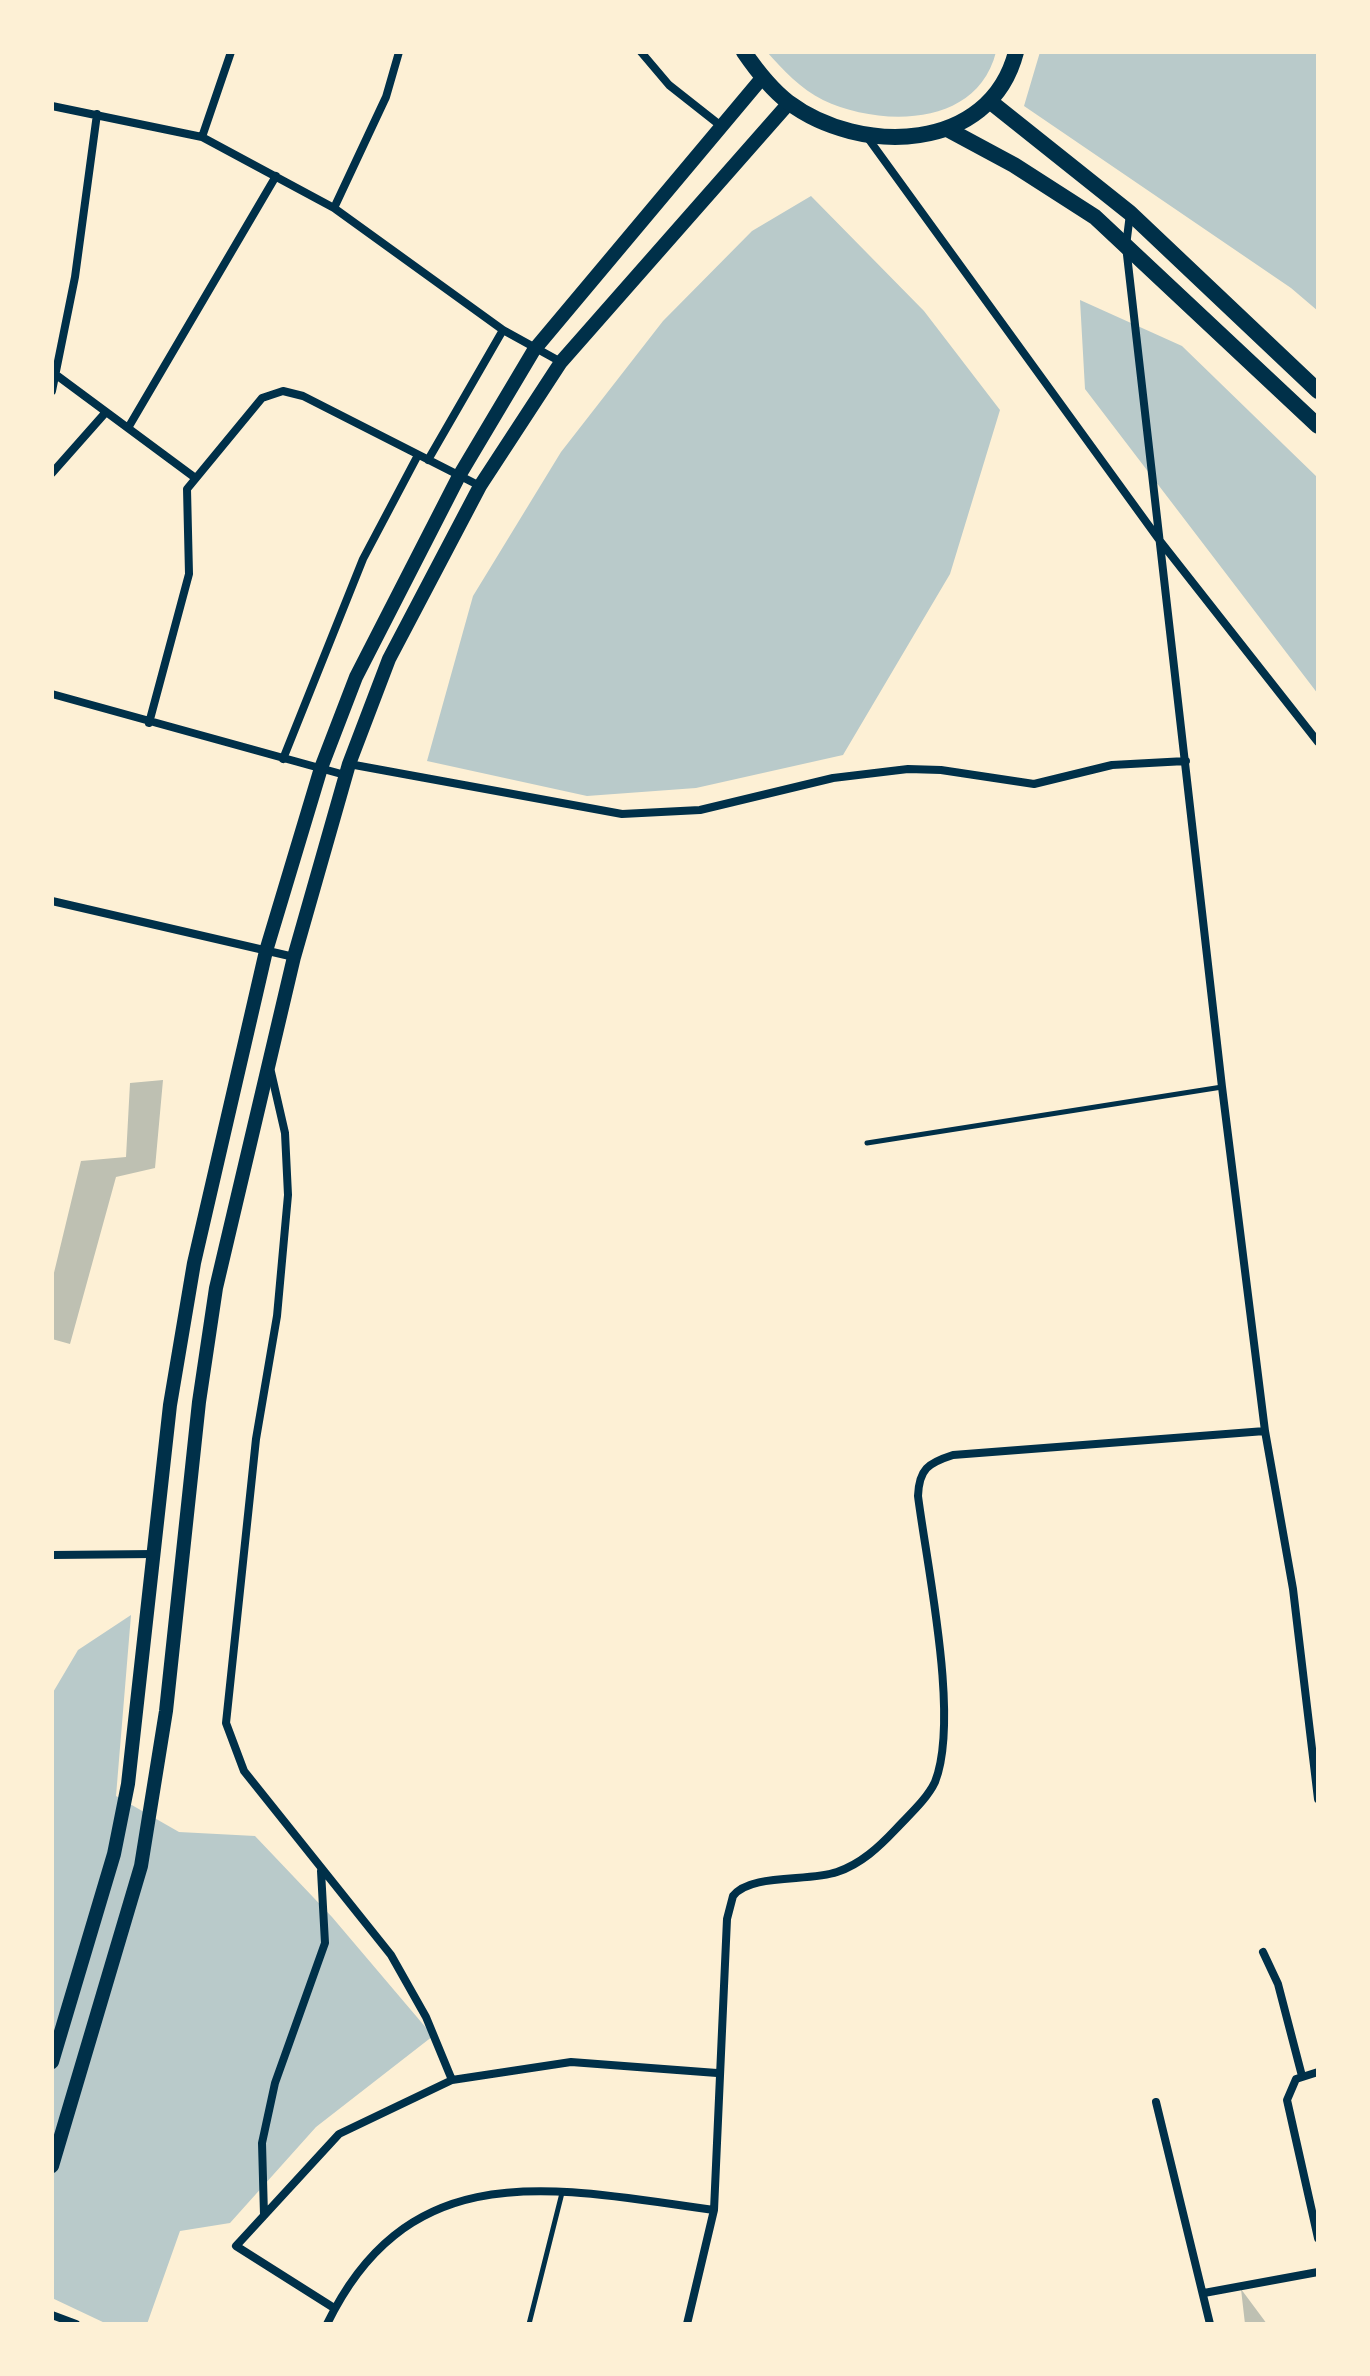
<!DOCTYPE html>
<html>
<head>
<meta charset="utf-8">
<style>
  body { margin:0 }
  #map { position:relative; width:1370px; height:2376px; overflow:hidden; background:#fdf0d5; font-family:Rubik,sans-serif }
  canvas { display:block }
  .frame { position:absolute; inset:0; border:54px solid #fdf0d5; pointer-events:none }
</style>
</head>
<body>
<div id="map">
<canvas width="1370" height="2376"></canvas>
<div class="frame"></div>
</div>
<script>
const context = document.querySelector('canvas').getContext('2d');
context.lineJoin = 'round';
function paint(path, color) {
  context.fillStyle = color;
  context.fill(path, 'evenodd');
}
function strokePath(path, color, width, dash) {
  context.strokeStyle = color;
  context.lineWidth = width;
  context.lineCap = dash ? 'butt' : 'round';
  context.setLineDash(dash || []);
  context.stroke(path);
}
paint(new Path2D(`
  M767,52H996C977,128 880,127 823,100C801,89 783,70 767,52Z
  M1040,52H1318V311L1291,288L1024,106Z
  M811,196L924,311L1000,410L950,574L843,755L696,788L587,796L427,761L473,596L561,452L663,321L752,231Z
  M1080,300L1182,346L1318,478V694L1085,389Z
  M131,1615L116,1796L179,1832L255,1836L332,1917L433,2036L316,2127L230,2223L180,2231L147,2324H107L52,2298V1694L78,1650Z`), '#b9caca');
paint(new Path2D(`
  M163,1080L155,1168L116,1177L70,1344L52,1339V1281L81,1161L126,1157L130,1083Z
  M1241,2289L1267,2324H1245Z`), '#bec0b2');
strokePath(new Path2D(`
  M867,1143L1222,1087
  M529,2324L562,2193`), '#003049', 5);
strokePath(new Path2D(`
  M641,52L669,85L721,126
  M52,106L202,137L334,208L503,330L561,362
  M865,134L1160,541L1318,742
  M202,137L231,52
  M334,208L386,97L399,52
  M1130,214L1126,246L1222,1087L1265,1431L1293,1589L1318,1799
  M55,374L194,477
  M52,391L75,277L97,114
  M128,428L276,176
  M428,460L503,330
  M52,473L106,412
  M52,694L345,775
  M149,723L189,574L187,489L262,398L283,391L303,396L480,486
  M283,759L363,559L418,455
  M349,764L622,814L700,810L833,778L908,769L941,770L1034,784L1112,765L1186,761
  M52,901L294,957
  M271,1072L285,1133L288,1195L277,1316L256,1439L226,1723L244,1771L391,1955L426,2017L452,2080
  M52,1555L154,1554
  M1263,1952L1278,1984L1302,2076
  M1318,2072L1296,2079L1287,2100L1318,2238
  M1156,2102L1210,2324
  M264,2215L262,2143L275,2083L325,1943L321,1871
  M1204,2293L1318,2272
  M334,2308L236,2246L339,2134L452,2080L571,2062L717,2073
  M52,2315L76,2324
  M327,2324C411,2151 558,2189 714,2210
  M687,2324L714,2210L727,1919L733,1896C750,1873 809,1882 837,1872C861,1864 879,1847 896,1829C909,1815 927,1799 935,1782C960,1719 927,1567 918,1496C919,1469 928,1463 953,1455L1265,1431`), '#003049', 8);
strokePath(new Path2D(`
  M52,2062L114,1854L128,1784L170,1405L194,1263L266,951L321,768L356,677L459,476L534,350L762,78
  M52,2166L141,1866L166,1711L199,1402L216,1288L294,957L349,764L389,659L480,486L561,362L789,103`), '#003049', 14);
strokePath(new Path2D(`
  M744,52C757,71 770,88 788,102C860,156 990,153 1016,52
  M992,103L1130,213L1318,391
  M949,130L1014,165L1095,217L1318,426`), '#003049', 16);
</script>
</body>
</html>
